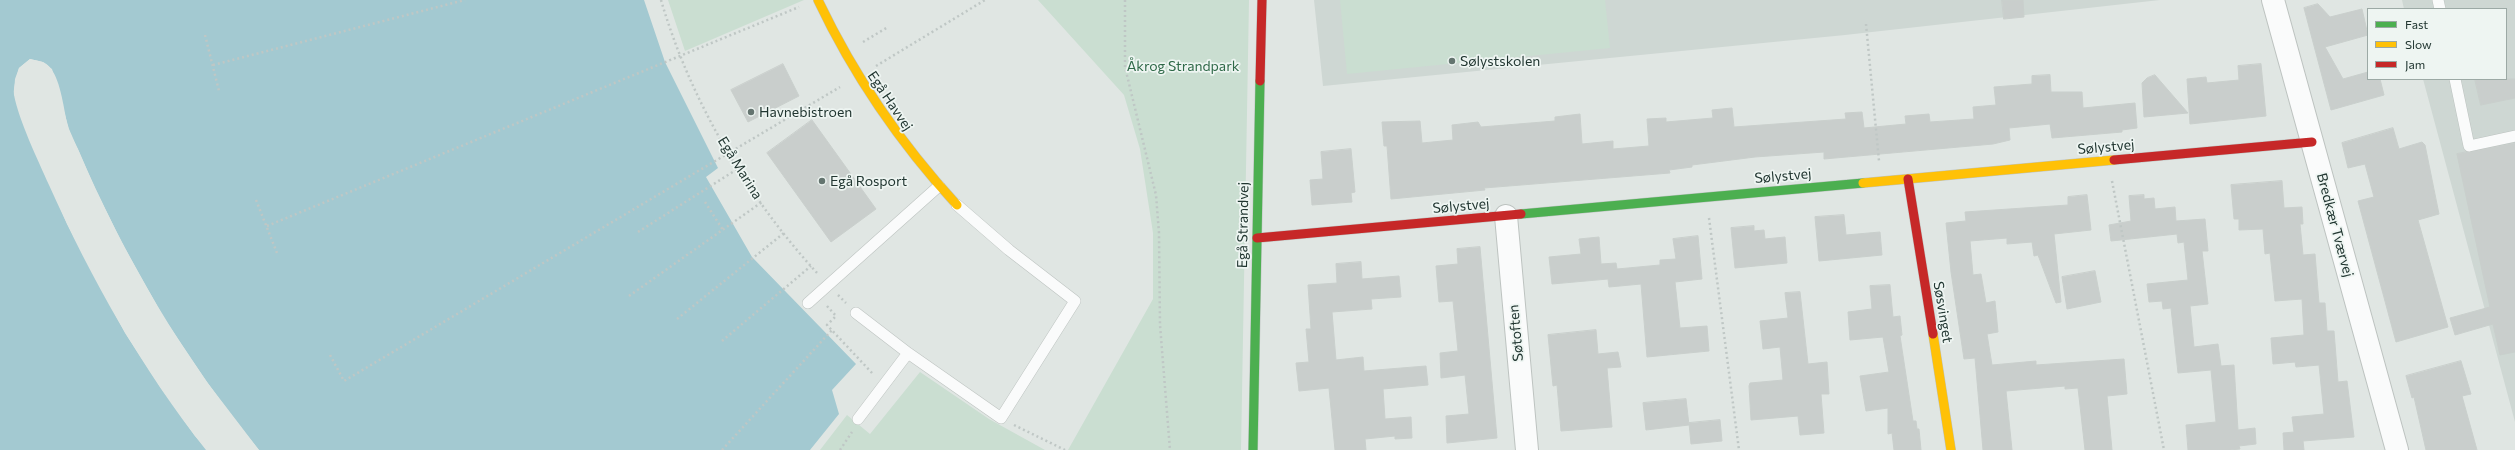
<!DOCTYPE html>
<html>
<head>
<meta charset="utf-8">
<style>
  body { margin:0 }
  #map { position:relative; width:2515px; height:450px; overflow:hidden; background:#e0e6e3; font-family:Commissioner,sans-serif }
  canvas { display:block }
  .legend { position:absolute; left:2367px; top:8px; width:140px; height:72px; box-sizing:border-box; background:#eef5f2; border:1px solid #9ca9a5; margin:0; padding:5px 7px; list-style:none; font-size:12px; color:#213631 }
  .legend li { display:flex; align-items:center; gap:8px; height:20px }
  .legend b { width:20px; border:1px solid #9ca9a5 }
</style>
</head>
<body>
<div id="map">
<canvas width="2515" height="450"></canvas>
<ul class="legend">
<li><b style="height:5px;background:#4caf50"></b>Fast</li>
<li><b style="height:5px;background:#ffc107"></b>Slow</li>
<li><b style="height:5px;background:#c62828"></b>Jam</li>
</ul>
</div>
<script>
const context = document.querySelector('canvas').getContext('2d');
context.lineJoin = 'round';
function paint(path, color) {
  context.fillStyle = color;
  context.fill(path, 'evenodd');
}
function strokePath(path, color, width, dash) {
  context.strokeStyle = color;
  context.lineWidth = width;
  context.lineCap = dash ? 'butt' : 'round';
  context.setLineDash(dash || []);
  context.stroke(path);
}
function drawText(font, color, halo, rows, align = 'center') {
  context.font = font + ' Commissioner,sans-serif';
  context.lineWidth = 3.5;
  context.setLineDash([]);
  context.textBaseline = 'middle';
  context.strokeStyle = halo;
  context.fillStyle = color;
  for (const [text, x, y, turn = 0] of rows) {
    context.save();
    context.translate(x, y);
    context.rotate((+turn || 0) * Math.PI / 180);
    context.textAlign = isNaN(turn) ? turn : align;
    if (halo) context.strokeText(text, 0, 0);
    context.fillText(text, 0, 0);
    context.restore();
  }
}
paint(new Path2D(`
  M1314,0H2160L1845,35L1323,86Z
  M2402,0H2515V422L2423,79H2506V9H2404Z`), '#ced7d3');
paint(new Path2D(`
  M668,0H804L685,51Z
  M1038,0H1249L1241,450H1068L1153,299V233L1140,149L1124,95Z
  M1340,0H1605L1610,48L1347,74Z
  M920,372L989,419L1045,450H820L847,415L870,434Z`), '#caded1');
paint(new Path2D(`
  M0,0H644L665,62L718,168L706,177L752,257L856,364L832,390L839,414L810,450H259C184,359 124,257 78,149C74,142 70,134 68,127C64,111 61,81 51,69C46,61 38,61 30,59L19,68C17,76 13,87 14,95C19,121 38,160 49,185C91,279 142,369 206,450H0Z`), '#a3c9d1');
paint(new Path2D(`
  M30,59L43,62L52,69L69,129L94,186L121,241L164,318L207,382L259,450H256L242,432L205,383L163,319L119,242L92,187L67,130L50,70L43,63L30,61L21,69L16,93L43,167L69,224L127,332L160,384L208,450L195,436L159,385L125,333L67,224L19,110L14,93L15,79L19,68Z`), '#e0e6e3');
const building = new Path2D(`
  M2002,0H2023L2024,17L2004,19Z
  M2318,4L2330,17L2362,9L2368,35L2325,47L2343,79L2368,72V79H2380L2384,95L2331,110L2304,8Z
  M783,64L799,96L748,122L731,90Z
  M2261,64L2266,116L2190,124L2187,79L2206,77L2207,83L2239,80L2238,66Z
  M2050,75L2051,92H2082L2083,108L2135,103L2137,128L2122,130V132L2052,138L2050,124L2009,128L2010,140L1993,144L1824,159V152L1755,157L1692,165V167L1669,170L1670,173L1484,188L1485,190L1391,199L1387,146H1384L1382,122L1420,121L1422,143L1453,140L1452,125L1478,122L1481,127L1555,121V117L1580,114L1582,144L1613,141V149L1649,146L1647,119L1666,118V122L1713,118L1712,110L1732,108L1734,127L1846,119L1845,113L1862,112L1864,128L1906,124L1905,116L1929,114L1930,122L1974,119L1973,107L1996,105L1994,87L2032,84V76Z
  M2155,75L2188,113L2144,117L2142,83L2147,78Z
  M2475,79H2515V98L2481,105Z
  M812,120L876,209L831,242L767,153Z
  M2393,128L2399,149L2422,142L2425,145L2439,214L2418,220L2448,327L2396,342L2358,201L2374,197L2365,164L2348,168L2342,143Z
  M2515,143V352L2500,355L2493,324L2455,335L2450,318L2490,307L2457,154Z
  M1351,149L1355,192L1351,193L1352,202L1312,205L1310,180L1323,179L1321,152Z
  M2282,181L2284,208L2302,207L2303,224H2300L2303,255L2315,254L2319,303H2325L2327,331H2334L2338,382L2347,381L2354,437L2303,441L2304,450H2284L2283,433L2294,432L2292,417L2324,414L2319,365L2296,367L2295,362L2273,364L2271,338L2304,335L2302,299L2275,301L2270,253L2265,254L2263,229L2239,230V219H2234L2231,185Z
  M2087,195L2091,230L2054,234L2061,302L2056,303L2038,255L2034,256L2032,242L2007,244V238L1970,241L1973,275L1981,274L1986,303L1995,301L1998,332L1987,334L1992,365L2036,361V365L2124,359L2127,394L2107,396L2112,450H2085L2078,388L2065,389V386L2006,391L2012,450H1983L1975,358L1964,359L1951,272L1946,223L1966,221L1965,212L2068,205V197Z
  M2144,195V199L2154,198L2155,209L2175,207L2176,221L2205,219L2208,251H2202L2208,304L2190,306L2194,347L2218,344L2221,366L2234,365L2238,430L2255,428L2256,444L2239,446L2240,449L2230,450H2188L2186,425L2216,422L2211,370L2178,373L2171,308L2163,309L2162,301L2149,302L2147,284L2188,280L2184,242L2178,243L2177,234L2111,241L2109,225L2131,221L2129,196Z
  M1844,215L1846,235L1880,232L1882,255L1819,261L1815,217Z
  M1754,226V231L1764,230L1765,239L1785,237L1787,263L1735,268L1731,228Z
  M1698,236L1702,279L1675,282L1680,328L1707,326L1709,351L1647,357L1641,284L1609,287L1608,279L1552,284L1549,257L1581,254L1579,239L1599,237L1601,264L1616,263L1617,269L1660,265V260L1676,259L1673,239Z
  M1480,247L1497,438L1447,443L1446,416L1469,414L1465,375L1441,378L1440,353L1458,351L1453,301L1439,302L1436,266L1458,264L1457,249Z
  M1361,262L1362,279L1399,276L1401,297L1371,299L1372,309L1332,312L1336,360L1363,357L1364,371L1426,366L1428,385L1383,389L1385,419L1411,417L1412,438L1395,439V436L1365,439L1366,450H1335L1329,388L1299,391L1296,363L1309,362L1306,329H1311L1308,285L1337,283L1336,264Z
  M2095,271L2101,302L2067,309L2062,277Z
  M1890,285L1893,317L1900,316L1902,335L1900,336L1913,421H1916L1917,429H1919L1921,450H1894L1892,433L1888,434V408L1866,411L1860,376L1889,372L1883,337L1850,340L1848,312L1872,309L1870,286Z
  M1800,292L1808,364L1827,362L1829,394H1821L1824,433L1800,435L1798,416L1751,420L1749,386L1750,383L1783,380L1780,347L1763,349L1760,321L1788,318L1785,293Z
  M1596,330L1598,354L1618,352L1621,367L1607,368L1612,427L1561,431L1557,385L1553,386L1548,335Z
  M2461,361L2471,394L2462,396L2477,450H2426L2414,397L2412,398L2406,376Z
  M1686,399L1689,425L1646,430L1643,403Z
  M1720,420L1722,441L1691,444L1689,423Z`);
paint(building, '#c9cecc');
strokePath(building, '#c9cfcc', 1);
const lane = new Path2D(`
  M2438,0L2440,9
  M2455,79L2469,146L2515,136
  M808,303L939,186
  M856,313L908,353L1001,418L1075,301L1009,250L957,205
  M858,419L908,353`);
const street = new Path2D(`
  M2273,0L2397,450
  M1506,216L1527,450`);
const fast = new Path2D(`
  M1521,214L1863,183
  M1253,450L1260,81`);
const slow = new Path2D(`
  M818,0C854,76 900,143 957,205
  M1863,183L2114,160
  M1933,334L1951,450`);
const jam = new Path2D(`
  M1260,81L1262,0
  M2114,160L2312,142
  M1908,179L1933,334
  M1257,238L1521,214`);
strokePath(lane, '#bdc3c0', 12);
strokePath(street, '#bdc3c0', 24);
strokePath(fast, '#bdc3c1', 10);
strokePath(slow, '#bdc3c1', 10);
strokePath(jam, '#bdc3c1', 10);
strokePath(new Path2D(`
  M661,0C690,100 748,198 818,274
  M1125,0V67L1156,195L1159,233L1160,325L1170,450
  M1866,24L1879,161
  M205,35L219,91
  M863,42L888,27
  M213,65L465,0
  M876,66L985,0
  M2112,181L2164,450
  M256,200L277,253
  M705,202L723,230
  M1709,218L1739,450
  M267,226L799,7
  M638,232L739,168
  M838,295L846,303
  M629,296L762,202
  M827,306L836,316L827,325L873,374
  M677,319L784,233
  M722,341L811,266
  M330,355L344,381L840,87
  M1014,425L1065,450
  M722,450L832,330
  M840,450L852,432`), '#bfc7c5', 2.5, [2, 3]);
strokePath(lane, '#fafbfb', 11);
strokePath(street, '#fafbfb', 22);
strokePath(fast, '#4caf50', 9);
strokePath(slow, '#ffc107', 9);
strokePath(jam, '#c62828', 9);
for (const [x, y, r, color] of [
  [1452,61,4,"#64746f"],
  [751,112,4,"#64746f"],
  [822,181,4,"#64746f"]
]) {
  const dot = new Path2D();
  dot.arc(x, y, r, 0, 2 * Math.PI);
  context.fillStyle = color;
  context.fill(dot);
  strokePath(dot, '#eef5f2', 1.5);
}
drawText('14px', '#213631', '#eef5f2', [
  ["Sølystskolen",1460,61],
  ["Havnebistroen",759,112],
  ["Egå Rosport",830,181]
], 'left');
drawText('14px', '#2f6948', '#eef5f2', [
  ["Åkrog Strandpark",1183,66]
]);
drawText('14px', '#213631', '#eef5f2', [
  ["Egå Havvej",890,101,56],
  ["Sølystvej",2106,147,-5],
  ["Egå Marina",740,168,58],
  ["Sølystvej",1783,176,-5],
  ["Sølystvej",1461,206,-5],
  ["Egå Strandvej",1243,225,-89],
  ["Bredkær Tværvej",2335,225,75],
  ["Søsvinget",1943,312,81],
  ["Søtoften",1516,333,-95]
]);
</script>
</body>
</html>
